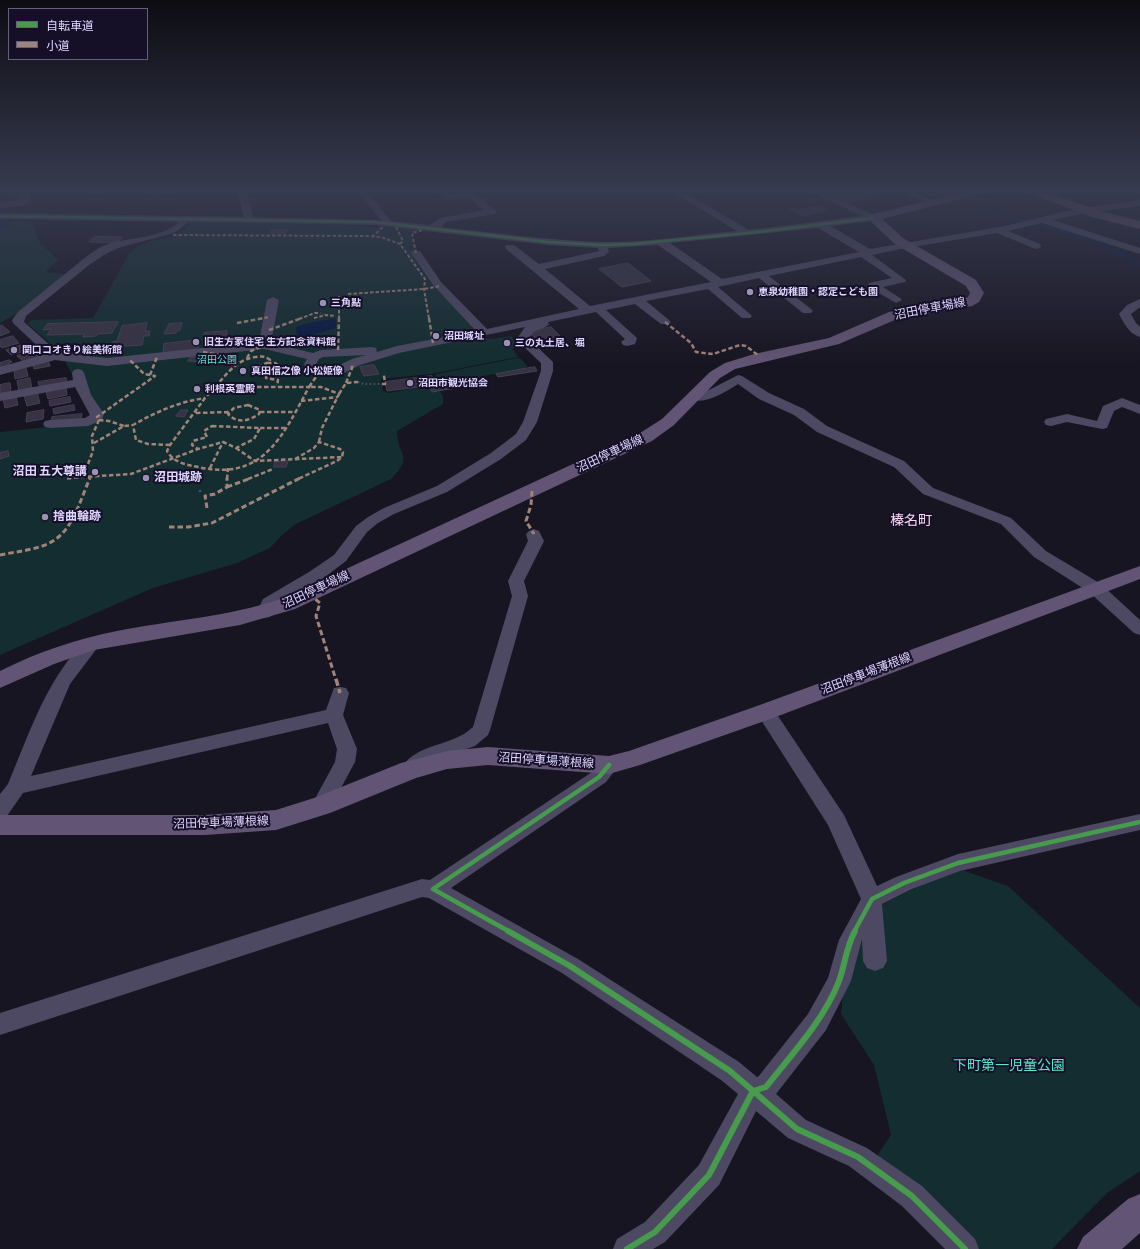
<!DOCTYPE html>
<html>
<head>
<meta charset="utf-8">
<style>
  body { margin:0 }
  #map { position:relative; width:1140px; height:1249px; overflow:hidden; background:#181522; font-family:"Fira Sans Condensed","Noto Sans JP",sans-serif }
  canvas { display:block }
  .legend { position:absolute; left:8px; top:8px; width:140px; height:52px; box-sizing:border-box; background:#150f28; border:1px solid #655f7e; margin:0; padding:5px 7px; list-style:none; font-size:12px; color:#ded6ff }
  .legend li { display:flex; align-items:center; gap:8px; height:20px }
  .legend b { width:20px; border:1px solid #655f7e }
</style>
</head>
<body>
<div id="map">
<canvas width="1140" height="1249"></canvas>
<ul class="legend">
<li><b style="height:5px;background:#469c4c"></b>自転車道</li>
<li><b style="height:5px;background:#a18479"></b>小道</li>
</ul>
</div>
<script>
const context = document.querySelector('canvas').getContext('2d');
context.lineJoin = 'round';
function paint(path, color) {
  context.fillStyle = color;
  context.fill(path, 'evenodd');
}
function strokePath(path, color, width, dash) {
  context.strokeStyle = color;
  context.lineWidth = width;
  context.lineCap = dash ? 'butt' : 'round';
  context.setLineDash(dash || []);
  context.stroke(path);
}
function drawText(font, color, halo, rows, align = 'center') {
  context.font = font + ' "Fira Sans Condensed","Noto Sans JP",sans-serif';
  context.lineWidth = 4;
  context.setLineDash([]);
  context.textBaseline = 'middle';
  context.strokeStyle = halo;
  context.fillStyle = color;
  for (const [text, x, y, turn = 0] of rows) {
    context.save();
    context.translate(x, y);
    context.rotate((+turn || 0) * Math.PI / 180);
    context.textAlign = isNaN(turn) ? turn : align;
    if (halo) context.strokeText(text, 0, 0);
    context.fillText(text, 0, 0);
    context.restore();
  }
}
paint(new Path2D(`
  M28,221L32,223L39,242L58,260L47,270V272L63,274L64,276L16,314L0,323V222Z
  M191,222L343,225L419,230L410,233L415,253L475,327L473,333L477,338L492,339L511,336L519,347L512,349L518,357L431,374L381,379L383,391L389,393C403,391 448,378 443,404L397,431C397,456 415,455 391,479L296,524L282,535L270,548L237,563L153,588L0,655V432L87,423L93,411L59,351L27,323L32,320L93,318L129,254C145,236 164,243 182,232C185,229 188,225 191,222Z
  M517,358L521,359L527,366L526,368L440,384L436,382L435,376L436,374Z
  M962,870L1008,886L1140,1008V1171L1107,1193L1052,1249H980L877,1156L891,1135L874,1065L841,1014L844,986L855,949L869,923L883,904L921,885Z`), '#132d30');
paint(new Path2D(`
  M336,318V328L313,335L297,336L296,327C309,322 322,321 336,318Z`), '#0a1a44');
strokePath(new Path2D(`
  M977,210C1034,223 1089,234 1140,263`), '#0a1a44', 3);
paint(new Path2D(`
  M8,191H24L25,196L21,204L15,206L9,204L7,201L9,196Z
  M0,217L8,218L11,222L6,228L0,229Z`), '#0a1a44');
const building = new Path2D(`
  M869,191L878,195L848,202L825,192Z
  M923,191H959L935,197Z
  M819,206L828,210L803,216L789,209L794,208L799,210Z
  M272,230H287L285,233H271Z
  M95,236L123,237L117,243L89,242Z
  M628,263L651,281L622,287L599,269Z
  M118,322L112,333L98,334L96,336L83,337L84,334L47,335L51,329L43,330L47,324Z
  M147,323L145,331H150L149,336H144L142,345L110,347L112,342L117,341L122,326Z
  M182,323L180,330L177,331L176,333L164,334L169,324Z
  M2,325L10,332L0,336V326Z
  M551,327L565,341L543,346L529,332Z
  M227,331V338L204,340V333Z
  M13,336L19,343L2,348L0,346V340Z
  M198,340V350L163,354L164,344Z
  M22,345L27,350L11,355L6,350Z
  M32,351L39,357L24,362L17,356Z
  M191,357L202,358H204L201,362L188,361Z
  M10,360L12,362L8,363L11,365L0,368V363Z
  M48,360L50,366L34,369L33,363Z
  M374,365L379,374L364,376L360,367Z
  M535,367L537,371L498,377L496,374Z
  M26,368L28,376L15,379L14,370Z
  M432,376L435,385L387,391L385,382Z
  M30,378L32,389L19,391L17,381Z
  M66,378L67,382L40,388L38,382Z
  M481,378L485,383L432,392L429,387Z
  M10,383L11,392L0,394V385Z
  M66,387L67,395L48,399L46,391Z
  M37,392L40,403L27,406L24,395Z
  M16,397L18,405L5,408L3,399Z
  M70,397L71,402L50,406L49,401Z
  M74,405L75,410L54,414L53,409Z
  M44,410L43,419L26,422L27,413Z
  M181,410H188L184,417L176,416Z
  M82,414L81,419L51,422L52,417Z
  M8,451L9,456L0,459V453Z
  M275,461H288L286,467H274Z`);
paint(building, '#373344');
strokePath(building, '#454056', 1);
strokePath(new Path2D(`
  M320,313L326,315`), '#485363', 1.5, [1, 2]);
strokePath(new Path2D(`
  M358,382L364,384H382
  M194,387H198`), '#485363', 2, [1.5, 2.5]);
strokePath(new Path2D(`
  M200,490V493`), '#485363', 2.5, [2, 3]);
paint(new Path2D(`
  M21,191H31L28,203L22,206L0,208V202L20,200Z
  M89,191H102L101,193L90,194Z
  M152,191H174C170,195 158,196 152,195L150,193Z
  M237,191H247L253,217L381,220L358,191H367L391,221L430,225L440,218L484,210L468,197L447,200L444,199L438,191H447L449,194L470,191L473,192L495,210L497,212L495,214L446,222L441,227C494,233 547,240 601,242C645,243 692,235 737,231L671,191H682L749,230L862,216L809,191H821L876,216L878,218L873,221L830,226L870,249L1005,226L1075,209L1140,200V206L1075,215L1053,220L1140,248V254L1042,223L1008,231L1040,244L1041,246L1040,248L1036,249L997,233L906,248L872,255L906,280L905,282L883,287L900,298L902,300L896,303L869,287L868,285L869,283L892,278L861,257L769,276L811,309L813,311L811,313H803L759,278L718,287L750,314L752,316L750,318H742L708,289L646,301L669,320L671,322L669,324H661L635,304L606,310L637,338L635,344L627,346L623,345L621,342L625,339L596,312L548,322L549,324C544,330 534,328 530,337L531,341L553,362V371L537,422L526,440L501,459L447,492L394,514L378,523L367,532L346,561L321,580L276,606L270,617L264,618L258,617L256,613L263,599L309,572L334,555L356,526L368,517L384,508L437,486L491,453L516,434L523,422L541,371V363L522,345L518,337L525,327L399,353L360,365L344,373L329,376L316,374L309,371L304,364L307,359L264,349L107,366L55,360L0,375V367L46,354L13,323L12,320L18,312C34,299 50,286 66,273C78,264 89,253 103,246C127,236 160,240 179,222L0,219V213L244,217ZM189,222L374,225L549,245L598,248L599,251L539,264L514,245H506L505,247L506,249L579,309L487,329L441,282L420,251H412L411,253L434,286L476,331L397,346L377,352L376,348L372,347L321,350L313,353L271,343L279,300L273,297L267,300L259,342L107,358L59,353L24,322L26,316L89,265L107,253L121,247L174,233ZM818,228L859,252L722,279L670,243ZM658,245L711,282L590,306L545,269L604,256L609,252L608,248ZM367,355C362,356 357,357 352,359C340,364 328,374 316,364L319,359L323,357Z
  M901,191H913L938,203L933,206L930,205Z
  M1140,299V307L1131,314L1136,323L1140,327V337C1129,334 1124,323 1119,314L1127,305Z
  M78,369L82,370L84,373L91,395L104,414L102,420L88,426L50,428L45,427L43,424L45,421L50,420L85,418L90,415L75,387L0,401V393L73,380L72,373L74,370Z
  M738,375L742,376L769,393L804,409L827,426L904,461L933,488L1011,518L1046,551L1101,584L1140,620V635L1134,633L1089,592L1034,557L1001,524L923,494L894,467L817,432L794,415L759,399L738,384C723,393 708,404 689,400L688,397L689,394L705,392Z
  M1122,398L1140,405V414L1122,407L1114,411L1107,428L1102,429L1067,422L1051,426L1046,425L1044,422L1046,419L1067,414L1097,421L1103,406Z
  M534,529L539,531L544,541L524,581L528,596L490,730L488,735L475,746L432,761L417,775L410,777L403,775L400,770C413,747 438,747 460,736C465,734 469,730 473,727L512,596L508,581L528,541L526,534L529,531Z
  M92,637L98,639L101,643L70,684L31,776L326,710L334,688L340,687L346,688L349,693L343,715L357,749L355,762L328,812L321,814L314,812L311,806L335,762L337,749L328,723L23,793L7,816L0,818V794L8,784C27,739 43,690 74,653C80,646 84,640 92,637Z
  M765,705L772,707L844,815L877,886L896,877L958,854L1140,814V830L960,871L912,889L882,904L887,961L883,968L875,971L867,968L863,961L862,939L851,981L826,1030L776,1094L806,1120L867,1148L922,1186L975,1239L979,1249H945L902,1206L849,1166L788,1138L756,1111L719,1185L665,1242L653,1249H613L617,1239L645,1222L699,1165L738,1094L721,1080L562,973L429,898L422,897L0,1035V1013L422,879L430,880L592,772C600,763 604,756 616,760L619,765L606,782L451,888L578,959L739,1062L757,1077H758L808,1014L828,978L839,940L861,899L828,825L756,712L758,707Z`), '#4d4963');
paint(new Path2D(`
  M967,191H987L985,193L882,219L903,238L976,280L984,293L979,302L972,306L897,319L839,344L735,369L720,378L674,425L652,441L295,609L240,625L94,650L54,664L0,688V671C38,652 76,639 117,631C172,620 227,617 281,599L640,433L662,419L710,372L725,363L754,354L829,338L889,312L963,300L968,297L970,293L966,286L895,244L867,218L869,215Z
  M1140,566V579L773,718L640,765L609,774L488,765L447,769L416,778L330,813L276,830L205,835H0V815H205L276,810L314,798L401,763L447,751L488,747L609,756L629,751L757,706Z
  M1140,1194V1233L1122,1249H1077L1083,1237L1128,1199Z`), '#625474');
paint(new Path2D(`
  M1027,191H1044L1100,211L1140,221V229L1092,217L1029,193Z`), '#675069');
strokePath(new Path2D(`
  M396,227L403,241L400,244L425,279L424,289L429,319
  M173,235L366,236L381,237L400,244
  M372,237L384,226
  M416,253L412,233L423,230
  M348,294L424,289L441,286
  M314,318L326,315L335,316
  M259,319L269,317
  M299,319L315,313H320
  M339,319V296`), '#a18479', 2, [3.5, 2]);
strokePath(new Path2D(`
  M429,318L433,343
  M665,322L691,343L696,352L713,354L740,345L746,346L759,356
  M237,323L264,318
  M269,330L302,318
  M338,350L339,318
  M203,352L226,356L238,362
  M247,358L251,351L264,345
  M267,363H275L281,367C275,376 264,376 255,371L258,367Z
  M150,375L157,357
  M266,375V378L278,380L277,386
  M346,383L352,368V364
  M382,384H385L384,375
  M215,387H309C283,435 264,482 198,467C186,465 173,462 167,451L170,445L205,398Z
  M215,387C227,374 236,360 255,357C261,356 266,356 270,360L267,363
  M339,394L346,383L358,382
  M301,401L338,397
  M248,405L260,410L259,414C249,421 237,424 228,414L234,408Z
  M260,412H295
  M196,413L229,412
  M99,420L109,421L124,426
  M212,426L260,428L254,439L236,448L223,442L198,449L192,445L193,441L207,437L204,431Z
  M260,428H286
  M319,442L322,428L339,394L321,387H309L320,371
  M94,443L124,426L133,425
  M170,445L148,444L136,440L133,425C156,412 178,402 205,398
  M236,448L255,461L342,457
  M295,459L314,448L319,442L340,449L343,452L342,457L337,461L298,479
  M210,468L223,442
  M83,477L93,451L92,436L99,420L97,417L155,376L144,374L130,360
  M67,478L131,474L198,449
  M227,479L228,468
  M248,479L273,469`), '#a18479', 2.5, [4.5, 2.5]);
strokePath(new Path2D(`
  M67,478H71
  M227,487L251,478
  M532,491L531,505L526,521L534,534
  M207,508L205,496L215,494L227,487V478
  M169,527H188L212,523L300,478
  M0,555C18,551 41,550 56,539C74,526 81,498 90,478
  M309,594L320,603L316,616L336,680`), '#a18479', 3, [5.5, 3]);
strokePath(new Path2D(`
  M336,679L340,693`), '#a18479', 3.5, [7, 3.5]);
strokePath(new Path2D(`
  M0,216L374,222L549,242L602,245L633,244L758,232L873,218`), '#469c4c', 2.5);
strokePath(new Path2D(`
  M510,932L433,889L599,777L609,765
  M854,932L872,899L904,883L958,863L1140,822`), '#469c4c', 4.5);
strokePath(new Path2D(`
  M508,931L570,966L730,1071L797,1129L858,1157L912,1196L965,1249
  M627,1249L655,1232L709,1175L753,1091L766,1087C792,1054 824,1020 839,981C845,965 846,947 855,931`), '#469c4c', 6);
const sky = context.createLinearGradient(0, 0, 0, 366);
sky.addColorStop(0, '#0d0c13');
sky.addColorStop(0.52, '#373b4f');
sky.addColorStop(1, '#373b4f00');
context.fillStyle = sky;
context.fillRect(0, 0, 1140, 366);
for (const [x, y, r, color] of [
  [750,292,4,"#9992b2"],
  [323,303,4,"#9992b2"],
  [436,336,4,"#9992b2"],
  [196,342,4,"#9992b2"],
  [507,343,4,"#9992b2"],
  [14,350,4,"#9992b2"],
  [243,371,4,"#9992b2"],
  [410,383,4,"#9992b2"],
  [197,389,4,"#9992b2"],
  [95,472,4,"#9992b2"],
  [146,478,4,"#9992b2"],
  [45,517,4,"#9992b2"]
]) {
  const dot = new Path2D();
  dot.arc(x, y, r, 0, 2 * Math.PI);
  context.fillStyle = color;
  context.fill(dot);
  strokePath(dot, '#150f28', 1.5);
}
drawText('bold 10px', '#ded6ff', '#150f28', [
  ["恵泉幼稚園・認定こども園",758,292],
  ["三角點",331,303],
  ["沼田城址",444,336],
  ["旧生方家住宅 生方記念資料館",204,342],
  ["三の丸土居、堀",515,343],
  ["関口コオきり絵美術館",22,350],
  ["真田信之像 小松姫像",251,371],
  ["沼田市観光協会",418,383],
  ["利根英霊殿",205,389]
], 'left');
drawText('10px', '#5de4cc', '#150f28', [
  ["沼田公園",217,360]
]);
drawText('12px', '#ded6ff', '#150f28', [
  ["沼田停車場線",930,309,-11],
  ["沼田停車場線",610,454,-25],
  ["沼田停車場線",316,590,-25],
  ["沼田停車場薄根線",866,674,-21],
  ["沼田停車場薄根線",546,761,4],
  ["沼田停車場薄根線",221,823,-2]
]);
drawText('bold 12px', '#ded6ff', '#150f28', [
  ["沼田 五大尊講",87,472,"right"],
  ["沼田城跡",154,478],
  ["捨曲輪跡",53,517]
], 'left');
drawText('14px', '#ffd8ee', '#150f28', [
  ["榛名町",911,521]
]);
drawText('14px', '#5de4cc', '#150f28', [
  ["下町第一児童公園",1009,1066]
]);
</script>
</body>
</html>
